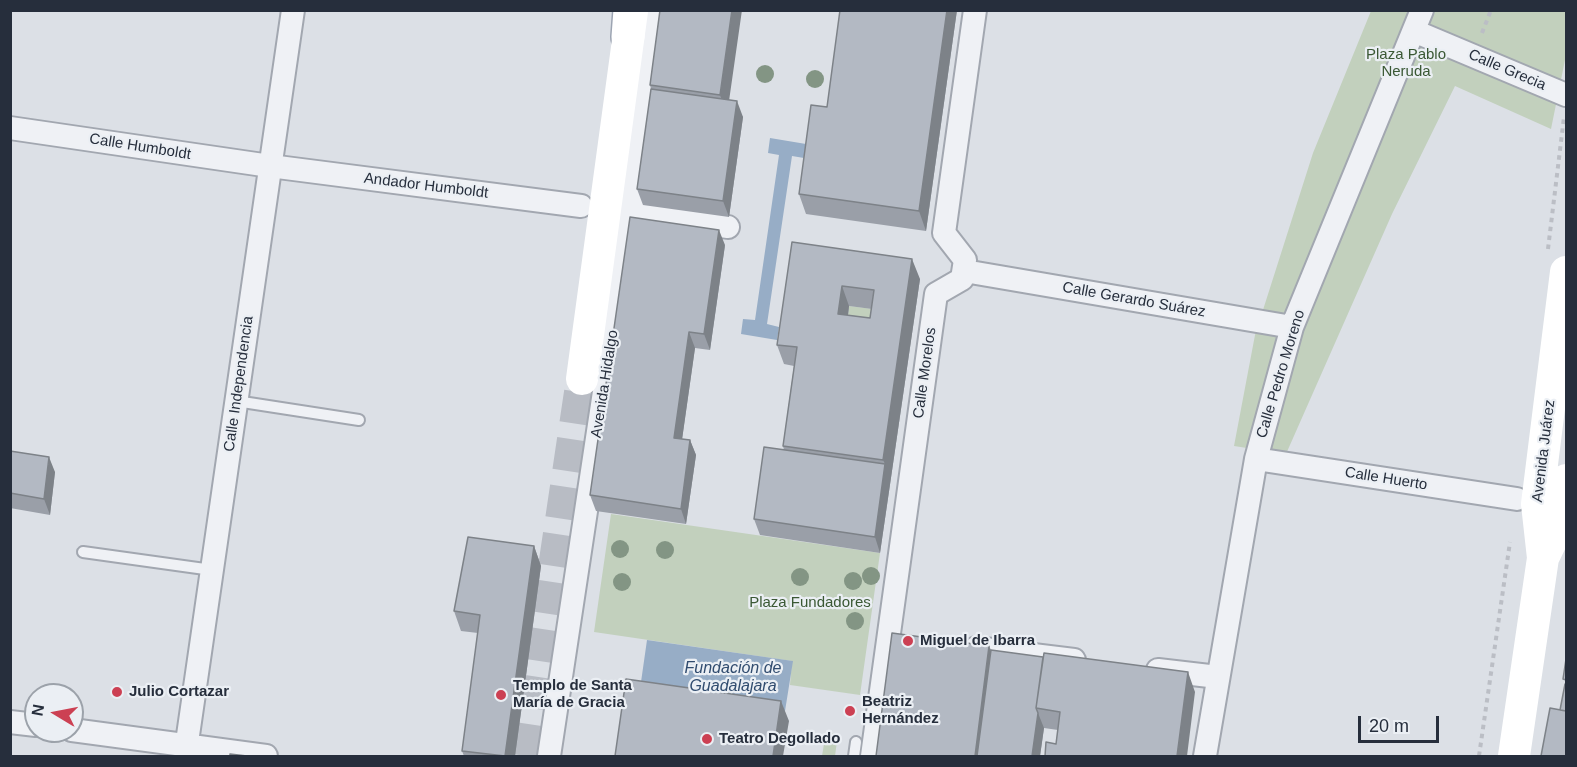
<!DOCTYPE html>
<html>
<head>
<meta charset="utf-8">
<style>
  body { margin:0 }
  #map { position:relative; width:1577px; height:767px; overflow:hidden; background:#dce0e6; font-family:Helvetica,sans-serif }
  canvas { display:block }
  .frame { position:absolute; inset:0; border:12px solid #262e3c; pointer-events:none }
  .north { position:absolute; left:24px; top:683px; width:60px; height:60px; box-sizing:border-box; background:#ebeff4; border:2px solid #9ca2aa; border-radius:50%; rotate:280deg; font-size:16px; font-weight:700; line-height:24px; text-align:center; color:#262e3c }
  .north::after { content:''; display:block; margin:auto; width:21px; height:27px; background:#cc4053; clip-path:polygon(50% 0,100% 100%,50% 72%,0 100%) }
  .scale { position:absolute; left:1358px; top:716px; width:81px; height:27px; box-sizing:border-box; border:3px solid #262e3c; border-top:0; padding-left:8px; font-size:18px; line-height:21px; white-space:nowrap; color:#262e3c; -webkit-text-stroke:4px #ebeff4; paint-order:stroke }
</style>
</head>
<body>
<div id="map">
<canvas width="1577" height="767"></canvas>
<div class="frame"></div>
<div class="north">N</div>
<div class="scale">20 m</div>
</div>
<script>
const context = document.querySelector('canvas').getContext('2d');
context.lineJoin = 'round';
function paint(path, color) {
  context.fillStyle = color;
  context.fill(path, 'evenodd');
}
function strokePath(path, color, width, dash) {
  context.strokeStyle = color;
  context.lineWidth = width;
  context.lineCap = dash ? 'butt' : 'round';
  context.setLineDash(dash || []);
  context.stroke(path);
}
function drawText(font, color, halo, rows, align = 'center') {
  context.font = font + ' Helvetica,sans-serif';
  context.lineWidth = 4.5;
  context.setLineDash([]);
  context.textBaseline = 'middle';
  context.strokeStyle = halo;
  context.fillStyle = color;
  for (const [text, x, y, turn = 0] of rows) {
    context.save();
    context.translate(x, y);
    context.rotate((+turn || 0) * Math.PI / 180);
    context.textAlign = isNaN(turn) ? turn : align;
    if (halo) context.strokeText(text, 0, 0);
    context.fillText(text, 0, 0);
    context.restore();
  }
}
paint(new Path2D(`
  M1371,11H1566V55L1551,129L1455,86L1392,214L1286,454L1234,446L1255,335L1313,153Z
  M849,306L881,310L878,338L846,333Z
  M611,514L880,553L860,695L790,685L792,661L594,632Z
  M826,732L838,734L835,756H822Z`), '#c2d0bd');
paint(new Path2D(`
  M770,138L806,144L804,158L792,156L767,324L779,327L777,340L741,334L743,319L755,320L779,155L768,153Z
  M647,640L793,661L785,711L640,689Z`), '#97adc6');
strokePath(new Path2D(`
  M526,756L582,379`), '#b8bcc4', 32, [32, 16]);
const lane = new Path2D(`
  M236,401L359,420
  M83,552L212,570
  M854,756L856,742`);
const street = new Path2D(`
  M1414,31L1566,95
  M10,128L270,166L581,206
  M631,213L728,227
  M976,273L1292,327
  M1256,459L1517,499
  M976,648L1074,660
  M1158,670L1218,677
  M10,722L36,725
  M72,730L266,756
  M185,756L293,10
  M549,756L631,213L658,10
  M872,756L936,294L962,279L965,260L944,233L975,10
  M1205,756L1256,459L1292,327L1422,10`);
const primary = new Path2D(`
  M628,37L630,10`);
strokePath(lane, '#a2a7b0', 14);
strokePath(street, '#a2a7b0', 26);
strokePath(primary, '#9ca4b2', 36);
strokePath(new Path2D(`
  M1482,33L1491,10
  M1548,249L1564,117
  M1479,756L1510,542`), '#bbbec5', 4, [4.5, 4.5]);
strokePath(lane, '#eff1f5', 10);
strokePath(street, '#eff1f5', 22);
strokePath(new Path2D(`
  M582,379L632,11
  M1543,558L1537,504L1566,272
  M1514,756L1543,558L1556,531L1566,480`), '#fff', 32);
strokePath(primary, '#fff', 33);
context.fillStyle = '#839584';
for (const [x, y] of [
  [765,74],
  [815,79],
  [620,549],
  [665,550],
  [871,576],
  [800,577],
  [853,581],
  [622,582],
  [855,621]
]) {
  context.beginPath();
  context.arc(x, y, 9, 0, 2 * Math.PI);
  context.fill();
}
paint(new Path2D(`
  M660,10L729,100L743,117L729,217L643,205L637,189L651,89L650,85Z
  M957,10L926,231L806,214L799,194L827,107Z
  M792,242L920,279L880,553L760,535L754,519L784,450L783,446L794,366L784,364L777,345ZM849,306L872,309L870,318L848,315Z
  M725,245L710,350L695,348L682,439L690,440L696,455L686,524L596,511L590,495Z
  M10,451L55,472L50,515L10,508Z
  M534,546L541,566L515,756H464L462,751L478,633L461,631L454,611Z
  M989,646L991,650L1195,692L1056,744L1058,730L1044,728L1040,756H876Z`), '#9a9fa8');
paint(new Path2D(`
  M732,10H742L727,115L720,95Z
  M947,10H957L926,231L919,211Z
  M737,101L743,117L729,217L723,201Z
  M719,230L725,245L710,350L704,334Z
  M912,259L920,279L880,553L875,537L885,464L883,460Z
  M842,286L849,306L846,333L838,314Z
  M689,332L695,348L680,454L674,438Z
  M690,440L696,455L686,524L681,509Z
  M49,457L55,472L50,515L44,499Z
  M534,546L541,566L515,756H505Z
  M989,646L997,666L985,756H975Z
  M1188,672L1195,692L1187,756H1177Z
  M781,701L789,721L783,756H773Z
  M1038,713L1044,728L1040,756H1032Z`), '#7d8288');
const building = new Path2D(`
  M660,10H732L720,95L650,85Z
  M840,10H947L919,211L799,194L811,105L827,107Z
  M651,89L737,101L723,201L637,189Z
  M630,217L719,230L704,334L689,332L674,438L690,440L681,509L590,495Z
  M792,242L912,259L883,460L783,446L797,347L777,345ZM842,286L874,290L870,318L838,314Z
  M764,447L885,464L875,537L754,519Z
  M10,451L49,457L44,499L10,493Z
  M468,537L534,546L505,756L462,751L480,615L454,611Z
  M892,633L989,646L975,756H876Z
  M991,650L1043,657L1036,708L1038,713L1032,756H977Z
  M1044,653L1188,672L1177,756H1045L1046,742L1056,744L1060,712L1036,708Z
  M1566,659V680L1563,679Z
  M626,679L781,701L773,756H615Z
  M1565,684H1566V711L1560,710Z
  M1550,708L1566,711V756H1541Z
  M230,754L247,756H230Z`);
paint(building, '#b3b9c3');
strokePath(building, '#7d8288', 1.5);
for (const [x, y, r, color] of [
  [908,641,6,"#cc4053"],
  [117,692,6,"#cc4053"],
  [501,695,6,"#cc4053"],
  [850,711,6,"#cc4053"],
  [707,739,6,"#cc4053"]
]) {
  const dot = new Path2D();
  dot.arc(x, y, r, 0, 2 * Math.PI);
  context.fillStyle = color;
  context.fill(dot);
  strokePath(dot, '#ebeff4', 2);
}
drawText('15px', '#3a5834', '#ebeff4', [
  ["Plaza Pablo",1406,55],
  ["Neruda",1406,72],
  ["Plaza Fundadores",810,603]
]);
drawText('15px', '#262e3c', '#ebeff4', [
  ["Calle Grecia",1507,70,23],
  ["Calle Humboldt",140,147,9],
  ["Andador Humboldt",426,186,7],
  ["Calle Gerardo Suárez",1134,300,10],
  ["Calle Morelos",925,373,-82],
  ["Calle Pedro Moreno",1281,374,-73],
  ["Calle Independencia",239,384,-82],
  ["Avenida Hidalgo",605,384,-81],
  ["Avenida Juárez",1544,451,-83],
  ["Calle Huerto",1386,479,9]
]);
drawText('bold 15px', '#262e3c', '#ebeff4', [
  ["Miguel de Ibarra",920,641],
  ["Templo de Santa",513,686],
  ["María de Gracia",513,703],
  ["Julio Cortazar",129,692],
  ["Beatriz",862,702],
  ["Hernández",862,719],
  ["Teatro Degollado",719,739]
], 'left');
drawText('italic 16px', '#314c6f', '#ebeff4', [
  ["Fundación de",733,669],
  ["Guadalajara",733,687]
]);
</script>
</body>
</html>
